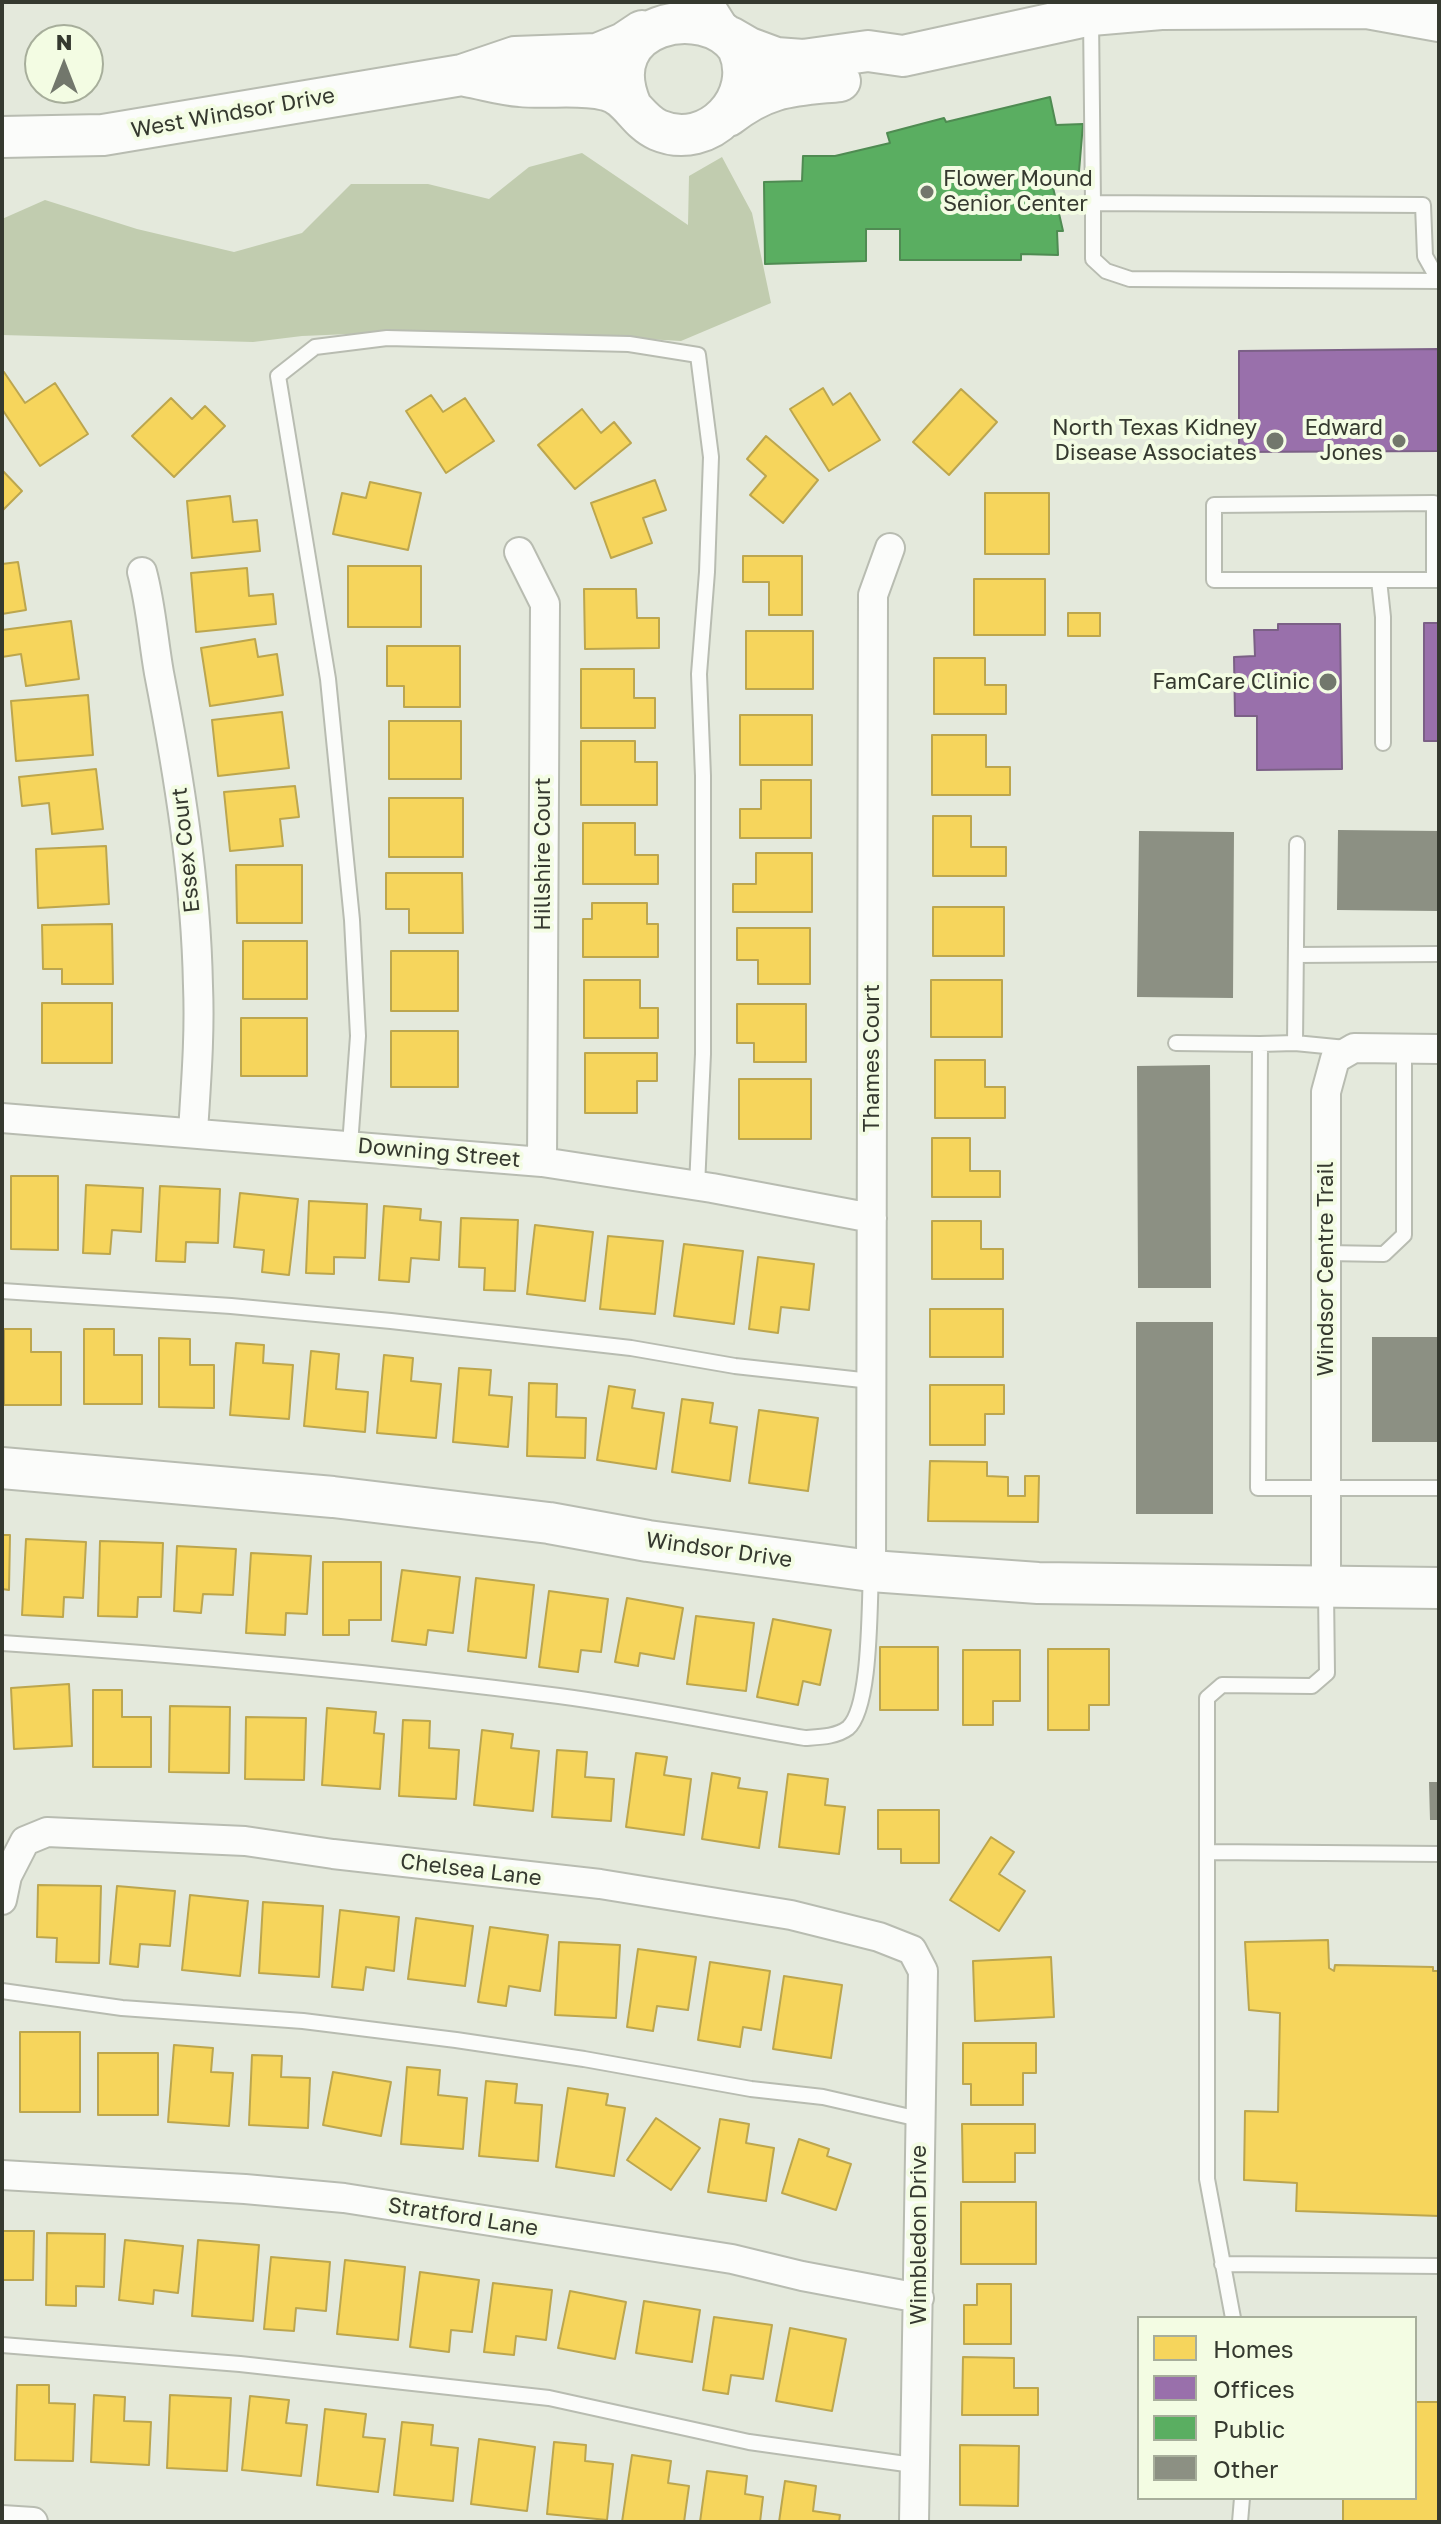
<!DOCTYPE html>
<html>
<head>
<meta charset="utf-8">
<style>
  body { margin:0 }
  #map { position:relative; width:1441px; height:2524px; overflow:hidden; background:#e4e9dc; font-family:"Golos Text",sans-serif }
  canvas { display:block }
  .frame { position:absolute; inset:0; border:4px solid #35392f; pointer-events:none }
  .legend { position:absolute; left:1137px; top:2316px; width:280px; height:184px; box-sizing:border-box; background:#f3fce3; border:2px solid #a7ae9b; margin:0; padding:10px 14px; list-style:none; font-size:24px; color:#35392f }
  .legend li { display:flex; align-items:center; gap:16px; height:40px }
  .legend b { width:40px; border:2px solid #a7ae9b }
  .north { position:absolute; left:24px; top:24px; width:80px; height:80px; box-sizing:border-box; background:#f3fce3; border:2px solid #a7ae9b; border-radius:50%; rotate:0deg; font-size:22px; font-weight:700; line-height:32px; text-align:center; color:#35392f }
  .north::after { content:''; display:block; margin:auto; width:28px; height:36px; background:#72776c; clip-path:polygon(50% 0,100% 100%,50% 72%,0 100%) }
</style>
</head>
<body>
<div id="map">
<canvas width="1441" height="2524"></canvas>
<div class="frame"></div>
<ul class="legend">
<li><b style="height:22px;background:#f6d55c"></b>Homes</li>
<li><b style="height:22px;background:#9970ab"></b>Offices</li>
<li><b style="height:22px;background:#5aae61"></b>Public</li>
<li><b style="height:22px;background:#8c9083"></b>Other</li>
</ul>
<div class="north">N</div>
</div>
<script>
const context = document.querySelector('canvas').getContext('2d');
context.lineJoin = 'round';
function paint(path, color) {
  context.fillStyle = color;
  context.fill(path, 'evenodd');
}
function strokePath(path, color, width, dash) {
  context.strokeStyle = color;
  context.lineWidth = width;
  context.lineCap = dash ? 'butt' : 'round';
  context.setLineDash(dash || []);
  context.stroke(path);
}
function drawText(font, color, halo, rows, align = 'center') {
  context.font = font + ' "Golos Text",sans-serif';
  context.lineWidth = 8;
  context.setLineDash([]);
  context.textBaseline = 'middle';
  context.strokeStyle = halo;
  context.fillStyle = color;
  for (const [text, x, y, turn = 0] of rows) {
    context.save();
    context.translate(x, y);
    context.rotate((+turn || 0) * Math.PI / 180);
    context.textAlign = isNaN(turn) ? turn : align;
    if (halo) context.strokeText(text, 0, 0);
    context.fillText(text, 0, 0);
    context.restore();
  }
}
paint(new Path2D(`
  M582,153L688,225L689,176L722,157L752,213L771,303L681,341L613,337L397,332L302,336L253,342L2,335V219L45,200L137,229L234,252L302,233L351,184H428L489,199L529,167Z`), '#c1ccaf');
const homes = new Path2D(`
  M4,372L25,403L55,383L88,434L40,466L2,409V374Z
  M823,388L833,405L850,393L880,440L829,471L790,409Z
  M961,389L997,422L949,475L913,442Z
  M431,395L443,412L465,398L494,441L446,473L406,411Z
  M171,398L192,419L205,406L225,426L174,477L132,436Z
  M582,409L601,433L614,422L631,443L575,489L538,445Z
  M766,436L818,480L783,523L750,495L766,476L747,459Z
  M2,470L22,491L2,511Z
  M655,480L666,510L643,518L652,543L611,558L591,503Z
  M370,482L421,493L408,550L333,534L342,493L366,498Z
  M985,493H1049V554H985Z
  M230,496L233,522L257,520L260,551L192,558L187,501Z
  M743,556H802V615H769V582H743Z
  M18,562L26,610L2,614V564Z
  M348,566H421V627H348Z
  M247,568L249,596L273,594L276,624L196,632L191,573Z
  M974,579H1045V635H974Z
  M584,589H636L637,618H659V648L585,649Z
  M1068,613H1100V636H1068Z
  M71,621L79,679L26,686L21,654L2,657V630Z
  M746,631H813V689H746Z
  M255,639L258,657L277,654L283,695L210,706L201,648Z
  M387,646H460V707H404V686H387Z
  M934,658H985V685H1006V714H934Z
  M581,669H634V698H655V728H581Z
  M88,695L93,755L16,761L11,701Z
  M282,712L289,768L218,776L212,720Z
  M740,715H812V765H740Z
  M389,721H461V779H389Z
  M932,735H986V767H1010V795H932Z
  M581,741H635V762H657V805H581Z
  M96,769L103,829L52,834L49,803L22,806L19,777Z
  M761,780H811V838H740V809H761Z
  M295,786L299,817L280,819L283,846L230,851L224,792Z
  M389,798H463V857H389Z
  M933,816H971V847H1006V876H933Z
  M583,823H635V855H658V884H583Z
  M106,846L109,904L38,908L36,849Z
  M756,853H812V912H733V884H756Z
  M236,865H302V923H237Z
  M386,873H462L463,933H409V909H386Z
  M592,903H647V924H658V957H583V919H592Z
  M933,907H1004V956H933Z
  M112,924L113,984H62V969H43L42,925Z
  M737,928H810V984H758V960H737Z
  M243,941H307V999H243Z
  M391,951H458V1011H391Z
  M584,980H640V1008H658V1038H584Z
  M931,980H1002V1037H931Z
  M42,1003H112V1063H42Z
  M737,1004H806V1062H754V1043H737Z
  M241,1018H307V1076H241Z
  M391,1031H458V1087H391Z
  M585,1053H657V1081H637V1113H585Z
  M935,1060H985V1087H1005V1118H935Z
  M739,1079H811V1139H739Z
  M932,1138H970V1171H1000V1197H932Z
  M11,1176H58V1250L11,1249Z
  M86,1185L143,1188L141,1232L112,1230L110,1254L83,1253Z
  M160,1186L220,1189L218,1243L186,1242L185,1262L156,1261Z
  M240,1193L298,1199L289,1275L262,1272L264,1250L234,1247Z
  M309,1201L367,1204L365,1258L334,1257V1274L306,1273Z
  M384,1206L421,1209L420,1220L441,1222L439,1260L411,1258L409,1282L379,1280Z
  M461,1218L518,1220L515,1291L484,1290L485,1268L459,1267Z
  M932,1221H981V1249H1003V1279H932Z
  M535,1225L593,1232L585,1301L527,1294Z
  M608,1236L663,1241L655,1314L600,1309Z
  M684,1244L743,1251L734,1324L674,1316Z
  M758,1257L814,1264L809,1310L781,1307L778,1333L749,1329Z
  M930,1309H1003V1357H930Z
  M4,1329H31V1352H61V1405H4Z
  M84,1329H114V1355H142V1404H84Z
  M159,1338L190,1339V1365H214V1408L159,1407Z
  M236,1343L264,1345L263,1363L293,1365L289,1419L230,1415Z
  M311,1351L339,1354L336,1389L368,1392L365,1432L304,1426Z
  M384,1355L413,1358L411,1381L441,1384L436,1438L377,1433Z
  M459,1368L491,1370L489,1395L512,1397L508,1447L453,1442Z
  M529,1383L557,1384L556,1417L586,1418L585,1458L527,1456Z
  M930,1385H1004V1414H985V1445H930Z
  M609,1386L635,1390L632,1408L664,1413L656,1469L597,1460Z
  M682,1399L713,1403L710,1423L737,1427L730,1481L672,1472Z
  M759,1410L818,1418L808,1491L749,1483Z
  M930,1461L987,1462V1476L1008,1477V1496H1025V1476H1039L1038,1522L928,1521Z
  M2,1535H10L9,1590L2,1589Z
  M26,1539L86,1542L83,1598L64,1597L63,1617L22,1615Z
  M100,1541L163,1543L161,1597H138L137,1617L98,1616Z
  M177,1546L236,1549L233,1595L203,1594L201,1613L174,1611Z
  M251,1553L311,1556L307,1614L286,1613L285,1635L246,1633Z
  M323,1562H381V1620H349V1635H323Z
  M402,1570L460,1577L453,1633L428,1630L426,1645L392,1641Z
  M476,1578L534,1585L526,1658L468,1651Z
  M549,1591L608,1599L601,1652L581,1650L578,1672L539,1667Z
  M627,1598L683,1608L674,1659L640,1653L638,1666L615,1662Z
  M696,1616L754,1623L746,1691L687,1684Z
  M773,1619L831,1630L820,1685L803,1681L798,1705L757,1697Z
  M880,1647H938V1710H880Z
  M1048,1649H1109V1705H1089V1730H1048Z
  M963,1650H1020V1701H993V1725H963Z
  M69,1684L72,1746L14,1749L11,1688Z
  M93,1690H122V1717H151V1767H93Z
  M170,1706L230,1707L229,1773L169,1772Z
  M327,1708L376,1712L374,1733L384,1734L380,1789L322,1785Z
  M246,1717L306,1718L304,1780L245,1779Z
  M403,1720L430,1721L429,1748L459,1750L456,1799L399,1796Z
  M482,1730L513,1734L511,1748L539,1751L533,1811L474,1805Z
  M557,1750L587,1752L585,1777L614,1779L611,1821L552,1817Z
  M636,1753L667,1757L664,1775L691,1779L684,1835L626,1827Z
  M712,1773L740,1778L738,1788L767,1792L759,1848L702,1839Z
  M788,1774L828,1779L825,1805L845,1807L839,1854L779,1847Z
  M878,1810H939V1863H901V1849H878Z
  M991,1837L1014,1852L999,1874L1025,1891L999,1931L950,1900Z
  M38,1885L101,1886L99,1963L56,1962L57,1938L37,1937Z
  M117,1886L175,1891L170,1946L140,1944L138,1967L110,1964Z
  M190,1895L248,1901L240,1976L182,1970Z
  M263,1902L323,1906L319,1977L259,1973Z
  M340,1910L399,1917L394,1971L366,1967L363,1990L332,1987Z
  M416,1918L473,1926L465,1986L408,1979Z
  M490,1927L548,1935L540,1991L509,1986L506,2006L478,2002Z
  M1328,1940L1329,1968L1334,1971L1335,1965L1433,1967V1971H1439V2216L1296,2211L1297,2183L1244,2180L1245,2111L1278,2112L1280,2013L1249,2010L1245,1942Z
  M559,1942L620,1945L616,2018L555,2015Z
  M638,1949L696,1957L688,2010L657,2006L653,2031L627,2027Z
  M1051,1957L1054,2017L975,2021L973,1961Z
  M710,1962L770,1971L761,2030L743,2027L740,2047L698,2040Z
  M784,1976L842,1985L831,2058L773,2049Z
  M20,2032H80V2112H20Z
  M963,2043H1036V2073H1023V2105H971V2084H963Z
  M174,2045L213,2048L211,2072L233,2073L229,2126L168,2122Z
  M98,2053H158V2115H98Z
  M252,2055L282,2056L281,2077L310,2078L308,2128L249,2125Z
  M407,2067L440,2070L438,2095L467,2098L463,2149L401,2144Z
  M333,2072L391,2082L381,2136L323,2125Z
  M486,2081L517,2084L515,2103L542,2105L538,2161L479,2156Z
  M568,2088L608,2094L606,2105L625,2108L614,2176L556,2167Z
  M656,2118L700,2148L671,2190L627,2160Z
  M720,2119L749,2124L746,2143L774,2148L766,2201L708,2192Z
  M962,2124H1035V2153H1015V2182H963Z
  M799,2139L829,2149L827,2156L851,2164L836,2210L782,2193Z
  M961,2202H1036V2264H961Z
  M2,2231H34L33,2280H2Z
  M47,2233L105,2234L104,2287L76,2286V2306L46,2305Z
  M125,2240L183,2246L178,2293L154,2290L153,2304L119,2300Z
  M198,2240L259,2245L253,2321L192,2316Z
  M271,2257L330,2262L326,2311L296,2308L294,2331L264,2329Z
  M345,2260L405,2267L398,2340L337,2334Z
  M420,2272L479,2280L472,2332L451,2330L449,2352L410,2347Z
  M493,2283L552,2290L546,2340L516,2336L514,2355L484,2352Z
  M977,2284H1011V2344H964V2305H977Z
  M570,2291L626,2302L615,2359L558,2348Z
  M644,2301L700,2310L692,2362L636,2353Z
  M714,2317L772,2325L763,2379L731,2375L728,2394L703,2390Z
  M790,2328L846,2339L832,2411L776,2401Z
  M963,2357L1014,2358V2388H1038V2415H962Z
  M17,2385H49V2403L75,2404L73,2461L15,2460Z
  M94,2395L125,2397L124,2421L151,2422L149,2465L91,2462Z
  M170,2395L231,2398L227,2471L167,2468Z
  M250,2396L289,2400L286,2423L307,2425L301,2476L242,2470Z
  M1415,2402H1439V2522H1343V2498H1415Z
  M325,2409L366,2414L363,2437L385,2439L378,2492L317,2485Z
  M402,2422L433,2425L431,2445L458,2448L453,2501L394,2495Z
  M479,2439L535,2447L527,2511L471,2504Z
  M554,2442L586,2445L585,2461L613,2464L607,2520L547,2514Z
  M960,2445L1019,2446L1018,2506L960,2505Z
  M632,2455L671,2461L668,2483L689,2486L684,2522H622Z
  M707,2471L747,2476L745,2494L763,2497L760,2522H700Z
  M785,2481L816,2486L813,2511L840,2515L839,2522H779Z`);
paint(homes, '#f6d55c');
strokePath(homes, '#bca64e', 2);
const offices = new Path2D(`
  M1439,349V451L1239,452V351Z
  M1424,623H1439V741H1424Z
  M1278,624H1340L1342,769L1257,770V716H1235L1234,657L1255,656L1254,630H1278Z`);
paint(offices, '#9970ab');
strokePath(offices, '#7b6086', 2);
const public = new Path2D(`
  M1050,97L1056,125L1083,124L1078,183H1052L1063,231H1057L1058,255L1021,254V260H900V229H866V261L765,264L764,182L802,181L803,156H835L890,143L887,133L944,118L946,122Z`);
paint(public, '#5aae61');
strokePath(public, '#4f8b52', 2);
paint(new Path2D(`
  M1338,830L1439,831V911L1337,910Z
  M1139,831L1234,832L1233,998L1137,997Z
  M1210,1065L1211,1288H1138L1137,1066Z
  M1136,1322H1213V1514H1136Z
  M1372,1337H1439V1442H1372Z
  M1429,1782H1439V1820H1430Z`), '#8c9083');
const lane = new Path2D(`
  M1091,17L1093,203L1423,205L1425,256L1439,281
  M1093,203V259L1106,271L1130,279L1439,281
  M1379,580L1383,617V743
  M1434,580V503L1214,505V580H1439
  M1297,955L1439,954
  M1176,1043L1260,1044
  M1295,1043L1297,844
  M1346,1048L1295,1043L1260,1044L1258,1488H1439
  M350,1145L358,1036L352,920L328,679L278,376L315,347L387,338L629,344L698,355L711,457L707,572L699,674L703,776V1054L697,1186
  M1326,1253L1384,1254L1404,1235V1048
  M2,1291L231,1306L391,1321L631,1348L735,1366L871,1381
  M2,1643C188,1655 374,1672 559,1696C642,1707 723,1724 805,1738C819,1737 836,1737 848,1728C871,1708 869,1607 871,1574
  M1209,1852L1439,1854
  M2,1991L122,2008L303,2021L456,2040L584,2059L751,2089L823,2097L919,2119
  M1222,2264L1439,2266
  M1233,2318L1207,2179V1698L1222,1685L1312,1686L1327,1673L1326,1591
  M2,2345L240,2364L549,2398L749,2442L913,2465
  M1240,2522L1242,2498`);
const street = new Path2D(`
  M708,2L727,32
  M519,552L545,604L542,1162
  M142,572C151,605 153,639 159,673C179,776 196,882 198,986C200,1035 196,1083 193,1132
  M2,1118L542,1162L712,1188L872,1218
  M871,1571L873,595L890,548
  M1326,1587V1092L1335,1059L1354,1048L1439,1049
  M2,1900L7,1876L25,1841L47,1832L245,1841L333,1854L600,1884L791,1915L879,1937L912,1950L923,1971L914,2522
  M2,2175L245,2189L344,2198L732,2259L802,2276L919,2298
  M2,2520L33,2522`);
const secondary = new Path2D(`
  M730,37L749,48L776,58L803,60L868,51L903,56L1091,15L1161,9L1367,8L1439,21
  M466,76C484,79 502,85 520,86C548,89 578,83 606,90C629,95 637,121 658,130C709,152 760,97 738,48C706,0 595,22 631,106
  M728,116C768,85 792,86 840,81
  M2,137L103,135L462,75L515,57L597,54L624,43L642,31
  M2,1468L333,1497L549,1523L648,1541L871,1571L1038,1583L1439,1588`);
strokePath(lane, '#b8bcb1', 18);
strokePath(street, '#b8bcb1', 32);
strokePath(secondary, '#b8bcb1', 44);
strokePath(lane, '#fbfcfa', 14);
strokePath(street, '#fbfcfa', 28);
strokePath(secondary, '#fbfcfa', 40);
for (const [x, y, r, color] of [
  [927,192,8,"#72776c"],
  [1275,441,10,"#72776c"],
  [1399,441,8,"#72776c"],
  [1328,682,10,"#72776c"]
]) {
  const dot = new Path2D();
  dot.arc(x, y, r, 0, 2 * Math.PI);
  context.fillStyle = color;
  context.fill(dot);
  strokePath(dot, '#f3fce3', 3);
}
drawText('22px', '#35392f', '#f3fce3', [
  ["West Windsor Drive",233,113,-10],
  ["Essex Court",186,850,-96],
  ["Hillshire Court",543,854,-90],
  ["Thames Court",872,1058,-90],
  ["Downing Street",439,1153,5],
  ["Windsor Centre Trail",1326,1269,-90],
  ["Windsor Drive",719,1550,8],
  ["Chelsea Lane",471,1870,7],
  ["Stratford Lane",463,2217,9],
  ["Wimbledon Drive",919,2235,-90]
]);
drawText('22px', '#35392f', '#f3fce3', [
  ["Flower Mound",943,179,"left"],
  ["Senior Center",943,204,"left"],
  ["North Texas Kidney",1257,428],
  ["Disease Associates",1257,453],
  ["Edward",1383,428],
  ["Jones",1383,453],
  ["FamCare Clinic",1310,682]
], 'right');
</script>
</body>
</html>
